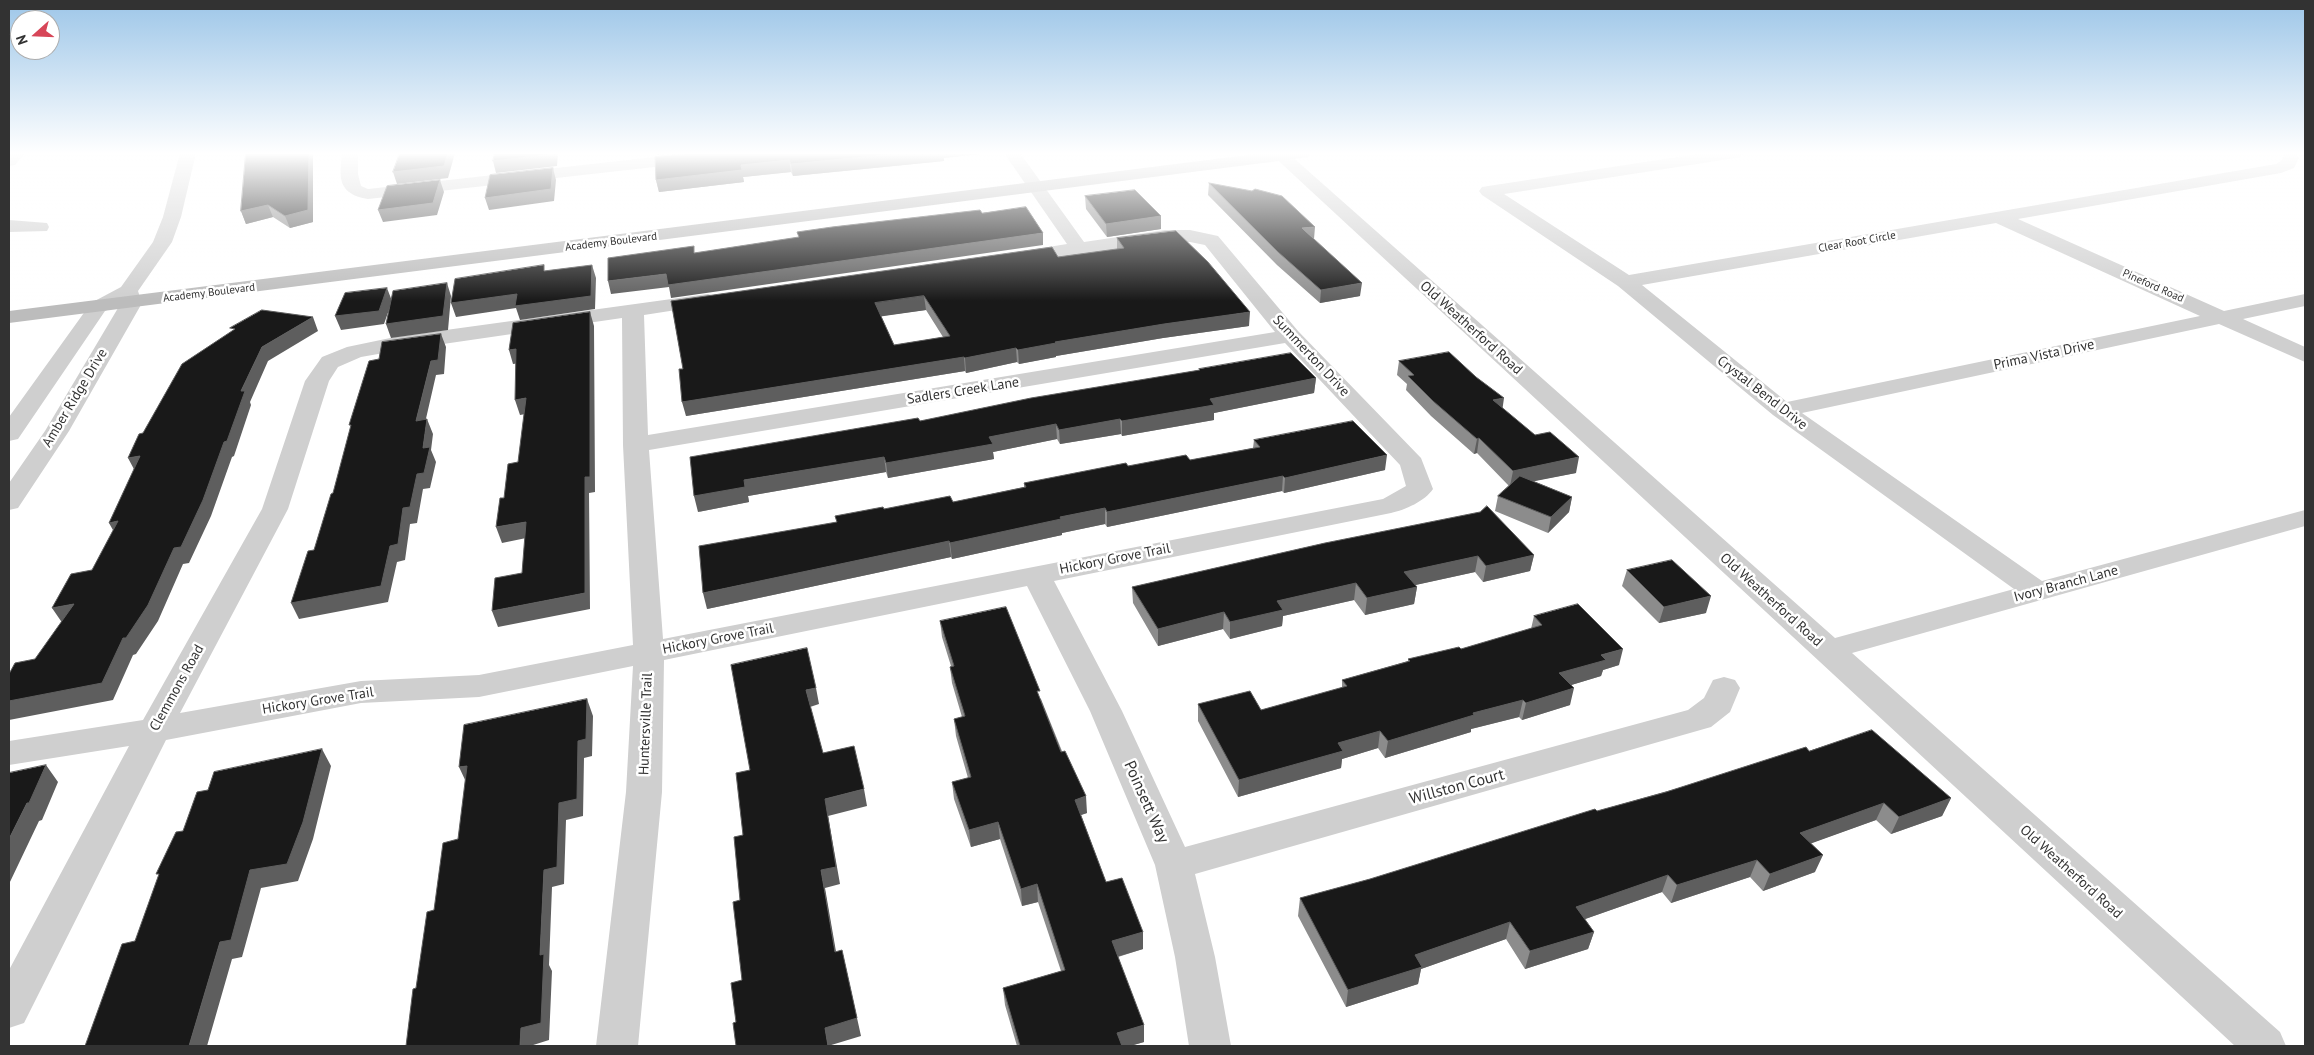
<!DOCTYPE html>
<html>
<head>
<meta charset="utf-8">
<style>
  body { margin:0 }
  #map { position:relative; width:2314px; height:1055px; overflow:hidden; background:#fff; font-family:"PT Sans",sans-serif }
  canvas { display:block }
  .frame { position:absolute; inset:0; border:10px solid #323232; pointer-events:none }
  .north { position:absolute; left:10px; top:10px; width:50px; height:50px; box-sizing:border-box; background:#fff; border:1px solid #adadad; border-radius:50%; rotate:250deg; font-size:14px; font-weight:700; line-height:20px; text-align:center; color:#323232 }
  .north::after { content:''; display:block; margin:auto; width:18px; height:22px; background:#d74658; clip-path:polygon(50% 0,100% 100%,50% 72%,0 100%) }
</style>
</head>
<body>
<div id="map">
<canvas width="2314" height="1055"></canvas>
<div class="frame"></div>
<div class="north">N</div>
</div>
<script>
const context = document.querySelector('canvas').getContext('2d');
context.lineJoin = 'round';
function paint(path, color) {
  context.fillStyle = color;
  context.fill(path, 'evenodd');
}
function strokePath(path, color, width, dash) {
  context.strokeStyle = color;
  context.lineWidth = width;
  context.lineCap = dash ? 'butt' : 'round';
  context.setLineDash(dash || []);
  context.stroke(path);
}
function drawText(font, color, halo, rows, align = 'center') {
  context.font = font + ' "PT Sans",sans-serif';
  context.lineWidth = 5;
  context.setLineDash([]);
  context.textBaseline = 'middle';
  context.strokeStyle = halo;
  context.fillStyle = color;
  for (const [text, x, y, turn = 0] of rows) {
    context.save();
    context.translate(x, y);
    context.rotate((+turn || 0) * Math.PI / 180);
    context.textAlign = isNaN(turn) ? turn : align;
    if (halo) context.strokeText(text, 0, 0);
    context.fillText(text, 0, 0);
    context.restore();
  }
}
paint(new Path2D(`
  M9,153H25L15,165L9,166Z
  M342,153H358V174L361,186L368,189L690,153H743L741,157L735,158L368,199C338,194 339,179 342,153Z
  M1004,153H1020L1084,242L1165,230H1190L1218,236L1298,331L1421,458L1433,489C1425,501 1405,510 1391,513L1054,581L1122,711L1185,847L1688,710L1704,698L1713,680L1724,677L1735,680L1740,688L1730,712L1711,727L1195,874L1215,957L1231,1046H1189L1175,957L1155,865L1090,711L1027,586L664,660L662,792L638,1046H596L626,792L633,666L479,697L361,703L166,740L24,1023L9,1028V970L129,746L9,765V741L143,720L262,509L305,381L322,357L347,347L395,337L708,294L715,296L718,300L715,304L644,315L648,435L1275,332L1205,245L1190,242H1165L1018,263L1011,261L1008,257L1011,253L1067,244ZM622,318L623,445L633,645L479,675L361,681L180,713L288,509L329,381L338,367L361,357L395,351ZM1285,343L1400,465L1406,486L1383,499L663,639L649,450Z
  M1270,153H1288L1835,638L2014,589L1773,415L1618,286L1482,195L1479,191L1482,187L1703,153H1743L1741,157L1735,158L1504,194L1629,275L2276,164L2281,161L2285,154H2297L2299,158L2294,168L2281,173L2018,219L2224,311L2305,294V306L2243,319L2305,347V362L2219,324L1802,413L2042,581L2305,510V526L1852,653L2280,1032L2286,1046H2235ZM1996,223L2200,316L1787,402L1642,285Z
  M9,220L47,223L49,227L47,231L9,232Z`), '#cfcfcf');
paint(new Path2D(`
  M180,153H196L181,217L172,242L138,291L142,303L69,431L18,508L9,510V483L45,431L121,303L105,311L18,439L9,441V417L91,303L121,287L153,242L163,217Z`), '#cfcfcf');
paint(new Path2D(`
  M1263,153H1310L1308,157L1302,158L9,323V311Z`), '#bcbcbc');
paint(new Path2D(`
  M246,153H313V222L290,228L273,217L246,224L241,211Z
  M690,153L980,154L944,158V161L834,172L793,176L791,172L743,177L744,182L659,192L656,180Z
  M1209,183L1360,296L1320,303L1277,265L1208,195Z
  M1085,196L1161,216V229L1107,237L1086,209Z
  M1117,238L1249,326L1163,338L1056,356V357L1019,364L1017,362L966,373L965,371L686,416L683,369L671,301L1058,257L1117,249ZM926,310L943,337L894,345L881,316Z
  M1399,361L1502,408L1576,473L1533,481L1572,497L1569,512L1548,533L1495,511L1498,496L1509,486L1477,453L1474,454L1431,416L1406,390L1407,384L1397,375Z
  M1199,369L1316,378L1314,393L1214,413V420L1122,436L1121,434L1060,444L1057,439L993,452L994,459L888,478L886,472L748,496L749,502L698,512L920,421L1199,370Z
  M1254,440L1385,470L1284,493L1282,491L1107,527L1105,524L1062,533V535L952,559L951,557L707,609L836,522L884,509L953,502L1024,487V483L1128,466L1190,460L1253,448Z
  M1325,543L1534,555L1530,571L1483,582L1475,572L1415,585L1417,587L1414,604L1365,615L1354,600L1283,616L1282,626L1230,639L1223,629L1158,646L1133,603L1132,587Z
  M1627,570L1706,613L1659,623L1622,586Z
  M1534,616L1619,665L1603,670L1601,676L1571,685L1570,705L1522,720L1519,717L1471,729V732L1385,758L1378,748L1342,759L1341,768L1238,797L1198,721V704L1261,710L1342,688V680L1408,661V659L1461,649L1531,629Z
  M940,621L1041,699L1087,813L1081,815L1106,882L1143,932V949L1118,957L1144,1042L1130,1046H1017L1005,1005L1003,988L1061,971L1038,902L1022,906L1000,839L971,847L954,799L952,782L968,778L956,736L954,719L962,717L952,683L950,667L951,666L942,637Z
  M1809,751L1951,798L1942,816L1891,834L1876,820L1811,843L1815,872L1763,891L1750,877L1671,903L1662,892L1585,919L1594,932L1588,949L1525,969L1506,939L1421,969L1418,984L1346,1007L1298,916L1300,898L1370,879L1597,811Z`), '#8c8c8c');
paint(new Path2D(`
  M309,153H313V222L290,228L285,216Z
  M448,153H455L448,178L397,184L393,172Z
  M554,153H558L557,166L496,173L493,161Z
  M657,153H673L657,155Z
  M905,153H980V154L944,158V161L793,176L791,164Z
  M789,160L791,172L743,177L744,182L659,192L656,180L741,165Z
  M553,168L556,180L554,201L489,210L485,198Z
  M440,180L444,192L437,215L383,222L378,210Z
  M268,205L273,217L246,224L241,211Z
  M1161,216V229L1107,237L1106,224Z
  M1315,227L1314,239L1302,228Z
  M1043,233V245L671,298L669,287L611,294L608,281L666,274Z
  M592,265L596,278L595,309L520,320L516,308L456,317L451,303Z
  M447,283L451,296L448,330L391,338L386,324Z
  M1362,283L1360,296L1320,303L1321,290Z
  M387,288L392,301L384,324L341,330L335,316Z
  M924,296L926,310L877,317L875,303Z
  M590,312L594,326L595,492L589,493L590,609L498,627L492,611L585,593V477Z
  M1250,312L1249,326L1163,338L1056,356V357L1019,364L1018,350L1055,342L1164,324Z
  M313,317L318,331L268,361L250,402L251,405L234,456L232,457L211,516L189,563L183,564L158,621L136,654L133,655L113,700L9,720V701L123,638L262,347Z
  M441,334L446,347L444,374L436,375L422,436L416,421L431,361Z
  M1016,348L1017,362L966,373L965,358Z
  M516,349L521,363L513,364L509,350Z
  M964,357L965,371L686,416L682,402Z
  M1316,378L1314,393L1214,413V420L1122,436V421L1210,399Z
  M526,398L531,413L520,415L515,400Z
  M1504,398L1502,412L1493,400Z
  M427,419L433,434L431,450L436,462L430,488L423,489L417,523L410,524L405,560L397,562L388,602L299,619L291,603L390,546L423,448Z
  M1120,419L1121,434L1060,444L1059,430Z
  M1056,424L1057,439L993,452L994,459L888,478L886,463L989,437Z
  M1479,438L1477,453L1474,454L1477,439Z
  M1387,455L1385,470L1284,493L1285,478Z
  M140,456L136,473L128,458Z
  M884,457L886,472L748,496L749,502L698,512L694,496L744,480Z
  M1579,457L1576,473L1510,486L1513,471Z
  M1283,476L1282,491L1107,527V512Z
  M1572,497L1569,512L1548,533L1551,517Z
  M1105,508V524L1062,533V535L952,559L950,543L1060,517Z
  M118,521V539L109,523Z
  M526,522L531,537L502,543L496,527Z
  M949,541L951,557L707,609L703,593Z
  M1534,555L1530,571L1483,582L1486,566Z
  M1478,556L1475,572L1402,588L1404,572Z
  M1356,583L1354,600L1283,616L1282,626L1230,639V622L1277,601Z
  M1417,587L1414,604L1365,615L1367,598Z
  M1711,596L1706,613L1659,623L1664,607Z
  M74,604L63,624L52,608Z
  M1224,612L1223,629L1158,646V629Z
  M1623,649L1619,665L1603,670L1601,676L1555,690L1559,673L1601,655Z
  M816,688L819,704L810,707L806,690Z
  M1574,688L1570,705L1522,720L1526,703Z
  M587,699L593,716L592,756L584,758L583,816L566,820L564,884L552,887L549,965L552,971L549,1040L530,1046H520L521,1028L540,955L544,870L559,803L578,741Z
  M1523,700L1519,717L1471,729V732L1385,758L1388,741L1473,713Z
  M1380,731L1378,748L1342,759L1341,768L1238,797L1239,780L1338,743Z
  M322,749L331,766L313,839L298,881L261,888L242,957L232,959L207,1046H189L220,942L250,870Z
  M46,765L58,782L42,820L39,821L9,884V839Z
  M467,766V784L459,767Z
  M864,789L867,806L828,816L840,884L825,888L839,969L835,952L821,870L825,799Z
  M1086,796L1087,813L1075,817V800Z
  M1951,798L1942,816L1891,834L1899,817Z
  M1884,803L1876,820L1793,850L1800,833Z
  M998,822L1000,839L971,847L969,830Z
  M1823,855L1815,872L1763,891L1770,874Z
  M1757,860L1750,877L1671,903L1677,885Z
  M1668,875L1662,892L1571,924L1576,907Z
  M1037,884L1038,902L1022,906L1021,889Z
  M1510,922L1506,939L1421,969L1418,984L1346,1007L1348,990L1415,955Z
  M1143,932V949L1113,958L1112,941Z
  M1594,932L1588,949L1525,969L1530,951Z
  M842,950L861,1036L828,1046L825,1028Z
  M1144,1025V1042L1130,1046H1118L1117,1033Z`), '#5e5e5e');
const building = new Path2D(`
  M246,153H309L308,210L285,216L268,205L241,211Z
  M400,153H448L444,166L393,172Z
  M495,153H554V154L493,161Z
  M690,153H905L791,164L789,160L741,165L742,170L656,180L655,157Z
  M553,168L551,189L485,198L490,175Z
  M440,180L433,203L378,210L387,186Z
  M1209,183L1252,191L1255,189L1282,196L1315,227L1302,228L1362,283L1321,290L1278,252Z
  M1135,190L1161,216L1106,224L1085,196Z
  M1026,207L1043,233L668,285L666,274L608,281V258L694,246V253L799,237L797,232L832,227L980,210L982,213Z
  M1176,231L1208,262L1250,312L1164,324L1055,342L1056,343L1018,350L1016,348L965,358L964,357L682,402L679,369H683L671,301L1052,247L1058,257L1124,248L1117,238ZM924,296L950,336L894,345L875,303Z
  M544,265V271L592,265L591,296L515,306L517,294L451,303L455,279Z
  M447,283L443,316L386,324L393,291Z
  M387,288L379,311L335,316L345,293Z
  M262,310L313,317L262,347L241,391H245L227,441L224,442L203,500L181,547L174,548L148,605L126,638H123L102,683L9,701V674L15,663L35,659L74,604L52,608L71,574L92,570L118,521L109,523L140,456L128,458L139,434L143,433L182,364L235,329L230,328Z
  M590,312V477H585V593L492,611L495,578L522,573L526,522L496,527L500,498H504L508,464L518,462L526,398L515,400L516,349L509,350L513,323Z
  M441,334L438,360L431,361L416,421L427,419L423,448L430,447L424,473L417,474L410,507L403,508L398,544L390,546L381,586L291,603L308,551L314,550L331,494L333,493L351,425H349L369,361L379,359L382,342Z
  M1449,352L1476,377L1504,398L1493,400L1535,435L1550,432L1579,457L1513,471L1479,438L1477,439L1433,401L1408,376L1414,375L1399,361Z
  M1291,353L1316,378L1210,399L1214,405L1122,421L1120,419L1059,430L1056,424L989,437L993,444L886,463L884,457L744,480L745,487L694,496L690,457L918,418L920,421L1031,398L1200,370L1199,369Z
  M1353,421L1387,455L1285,478L1283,476L1107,512L1105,508L1060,517L1061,519L950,543L949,541L703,593L699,546L837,522L835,516L883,507L884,509L950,496L953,502L1026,487L1024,483L1126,463L1128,466L1186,455L1190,460L1260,447L1254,440Z
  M1520,476L1572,497L1551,517L1498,496Z
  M1487,506L1534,555L1486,566L1478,556L1404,572L1417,587L1367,598L1356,583L1277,601L1283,610L1230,622L1224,612L1158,629L1132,587L1325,543L1480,512Z
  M1672,560L1711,596L1664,607L1627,570Z
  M1578,604L1623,649L1601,655L1606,660L1559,673L1574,688L1526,703L1523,700L1473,713L1474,715L1388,741L1380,731L1338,743L1343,751L1239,780L1198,704L1250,691L1261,710L1347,686L1342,680L1410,661L1408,659L1459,647L1461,649L1542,625L1534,616Z
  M1006,607L1040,691H1037L1061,752L1065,751L1086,796L1075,800L1106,882L1122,878L1143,932L1112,941L1144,1025L1117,1033L1122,1046H1020L1003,988L1065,970L1037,884L1021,889L998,822L969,830L952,782L971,777L954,719L965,716L950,667L954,666L940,621Z
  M807,648L816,688L806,690L823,753L854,746L864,789L825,799L836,867L821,870L835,952L842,950L857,1018L825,1028L828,1046H736L733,1023L736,1022L731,983L742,980L733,902L740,900L734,837L743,835L736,773L750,770L731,665Z
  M587,699L586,739L578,741L577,799L559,803L557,867L544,870L540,955L544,954L541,1023L521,1028L520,1046H406L413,989L416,988L427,912L434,910L443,843L458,839L467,766L459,767L464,725Z
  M1872,730L1951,798L1899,817L1884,803L1800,833L1823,855L1770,874L1757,860L1677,885L1668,875L1576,907L1594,932L1530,951L1510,922L1415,955L1422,967L1348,990L1300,898L1370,879L1595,809L1597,811L1666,792L1806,747L1809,751Z
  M322,749L303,822L287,864L250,870L231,940L220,942L189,1046H85L122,944L135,941L159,874H156L176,832L183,831L197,792L208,790L214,772Z
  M46,765L29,803H27L9,839V773Z`);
paint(building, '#191919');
strokePath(building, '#5e5e5e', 1);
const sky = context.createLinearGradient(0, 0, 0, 301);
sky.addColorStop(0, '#9dc6e8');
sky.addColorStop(0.51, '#fff');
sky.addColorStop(1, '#ffffff00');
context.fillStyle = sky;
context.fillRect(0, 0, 2314, 301);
drawText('11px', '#323232', '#fff', [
  ["Academy Boulevard",611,242,-7],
  ["Clear Root Circle",1857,242,-10],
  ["Pineford Road",2153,286,24],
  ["Academy Boulevard",209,293,-7]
]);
drawText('14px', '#323232', '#fff', [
  ["Old Weatherford Road",1471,328,42],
  ["Prima Vista Drive",2044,355,-12],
  ["Summerton Drive",1311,356,47],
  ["Sadlers Creek Lane",963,391,-9],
  ["Crystal Bend Drive",1762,393,38],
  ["Amber Ridge Drive",75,398,-59],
  ["Hickory Grove Trail",1115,559,-11],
  ["Ivory Branch Lane",2066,584,-15],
  ["Old Weatherford Road",1771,600,42],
  ["Hickory Grove Trail",718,639,-11],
  ["Clemmons Road",177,688,-61],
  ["Hickory Grove Trail",318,701,-9],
  ["Huntersville Trail",646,724,-88],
  ["Old Weatherford Road",2071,872,42]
]);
drawText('16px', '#323232', '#fff', [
  ["Willston Court",1457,787,-15],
  ["Poinsett Way",1146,802,66]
]);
</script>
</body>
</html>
